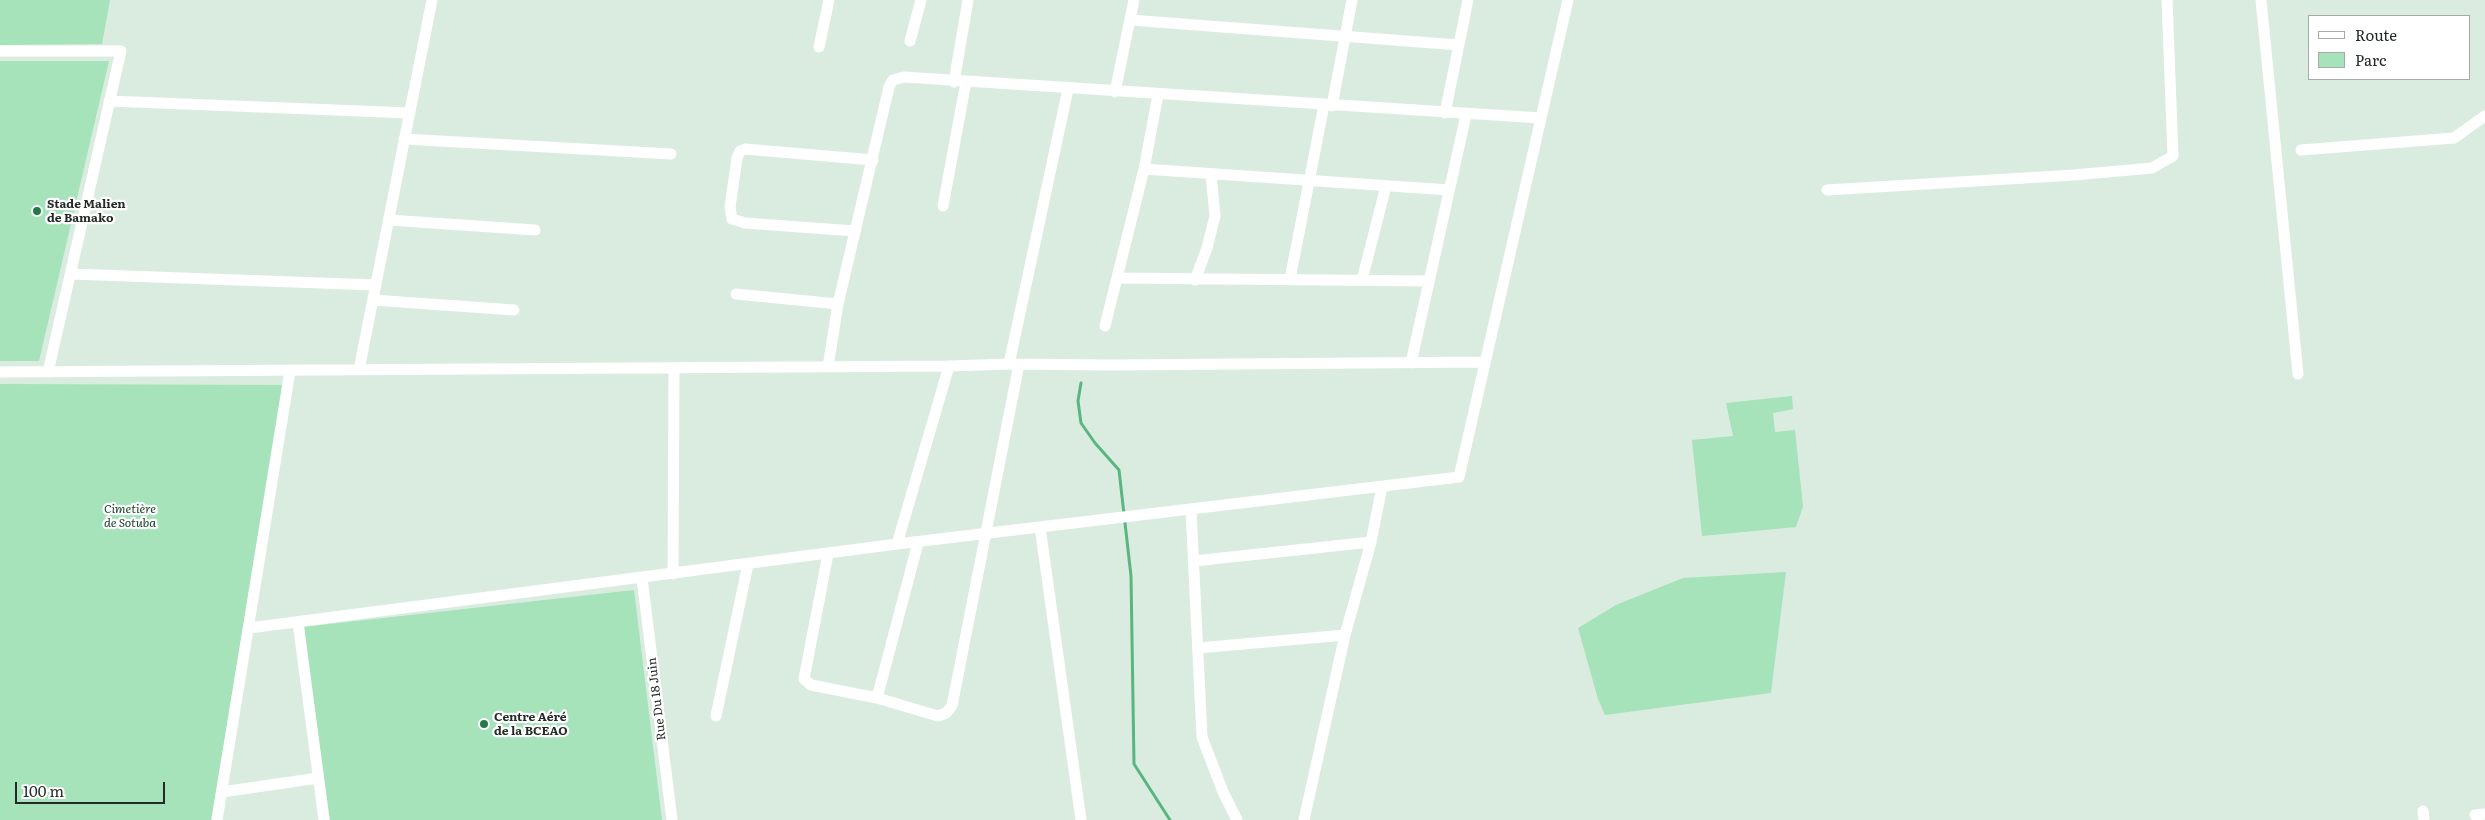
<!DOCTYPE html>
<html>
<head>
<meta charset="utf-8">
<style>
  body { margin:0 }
  #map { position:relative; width:2485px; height:820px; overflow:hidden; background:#daecdf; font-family:Literata,serif }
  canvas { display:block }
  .legend { position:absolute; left:2308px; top:15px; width:162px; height:65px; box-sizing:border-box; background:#fff; border:1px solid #a7aaa8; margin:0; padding:6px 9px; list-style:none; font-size:15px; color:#242a26 }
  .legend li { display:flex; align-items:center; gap:10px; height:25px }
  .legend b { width:25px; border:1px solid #a7aaa8 }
  .scale { position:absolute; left:15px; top:782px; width:150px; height:22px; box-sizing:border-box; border:2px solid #242a26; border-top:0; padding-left:6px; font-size:15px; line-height:18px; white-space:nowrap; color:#242a26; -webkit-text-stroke:4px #fff; paint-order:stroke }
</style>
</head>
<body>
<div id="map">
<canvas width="2485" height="820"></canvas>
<ul class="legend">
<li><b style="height:6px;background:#fff"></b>Route</li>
<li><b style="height:14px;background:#a6e2ba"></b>Parc</li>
</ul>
<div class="scale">100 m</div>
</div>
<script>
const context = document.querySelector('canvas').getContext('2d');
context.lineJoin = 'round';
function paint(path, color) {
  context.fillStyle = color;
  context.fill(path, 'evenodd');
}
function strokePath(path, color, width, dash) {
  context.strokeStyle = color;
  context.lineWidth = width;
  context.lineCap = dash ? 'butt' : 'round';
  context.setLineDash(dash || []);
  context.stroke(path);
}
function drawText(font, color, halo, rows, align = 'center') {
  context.font = font + ' Literata,serif';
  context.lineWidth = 4.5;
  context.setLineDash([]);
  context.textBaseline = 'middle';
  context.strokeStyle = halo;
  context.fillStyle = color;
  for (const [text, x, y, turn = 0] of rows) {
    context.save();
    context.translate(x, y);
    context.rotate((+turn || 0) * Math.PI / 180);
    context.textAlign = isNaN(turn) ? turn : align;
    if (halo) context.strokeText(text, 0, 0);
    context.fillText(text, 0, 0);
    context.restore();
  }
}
paint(new Path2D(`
  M0,0H110L102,44L0,45Z
  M0,61H109L39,361H0Z
  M0,384L284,385L211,820H0Z
  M1792,396L1793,409L1773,413L1775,432L1795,430L1803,506L1796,527L1702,536L1692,440L1733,436L1726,403Z
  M1786,572L1771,693L1605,715L1598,699L1578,628L1616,605L1683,578Z
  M634,590L662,820H330L303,627Z`), '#a6e2ba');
strokePath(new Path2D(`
  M1081,383L1078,401L1081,423L1095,443L1119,470L1131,576L1134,764L1170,820`), '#59b67e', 3);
strokePath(new Path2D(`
  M2261,0L2298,374
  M1130,20L1459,45
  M910,41L921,0
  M819,47L829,0
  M0,51H121L48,372
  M954,82L968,0
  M1115,92L1134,0
  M109,101L410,113
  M1332,106L1352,0
  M1445,113L1468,0
  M404,139L671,154
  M2301,150L2454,138L2485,116
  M1144,169L1449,190
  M1827,190L2074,175L2152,168L2173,156L2167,0
  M943,206L966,82
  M389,220L535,230
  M855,231L745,223L732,219L730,207L737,158L740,151L745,149L873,160
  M71,274L376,285
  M1118,278L1429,281
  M1290,279L1324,105
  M1195,280L1207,248L1215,216L1211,174
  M1362,280L1386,186
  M736,294L838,304
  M373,300L514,310
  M1105,326L1144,169L1158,95
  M1411,363L1466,115
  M1009,364L1068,89
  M828,367L838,304L889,87L893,80L904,77L1541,118
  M359,370L432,0
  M0,372L949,366L1009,364L1111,365L1485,362
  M1191,510L1202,737L1223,792L1237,820
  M1040,527L1081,820
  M897,544L949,366
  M828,554L804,679L811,685L877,698L938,716L946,713L952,706L1019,364
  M1194,561L1371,542L1382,487
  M673,574L674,368
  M642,578L672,820
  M298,622L324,820
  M249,628L897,544L1459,477L1568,0
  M1198,648L1345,635L1371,542
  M877,698L918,543
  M716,716L748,564
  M222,792L318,778
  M2423,811L2424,820
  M2475,815L2485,814
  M217,820L290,371
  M1304,820L1345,635`), '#fff', 11);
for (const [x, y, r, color] of [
  [37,211,5,"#24784a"],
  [484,724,5,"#24784a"]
]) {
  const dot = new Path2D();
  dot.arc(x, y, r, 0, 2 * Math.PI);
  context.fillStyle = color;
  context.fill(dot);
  strokePath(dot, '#fff', 2);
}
drawText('bold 12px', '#242a26', '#fff', [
  ["Stade Malien",47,204],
  ["de Bamako",47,218],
  ["Centre Aéré",494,717],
  ["de la BCEAO",494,731]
], 'left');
drawText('italic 12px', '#153d26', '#fff', [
  ["Cimetière",130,509],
  ["de Sotuba",130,523]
]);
drawText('12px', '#242a26', '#fff', [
  ["Rue Du 18 Juin",657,699,-97]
]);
</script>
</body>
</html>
